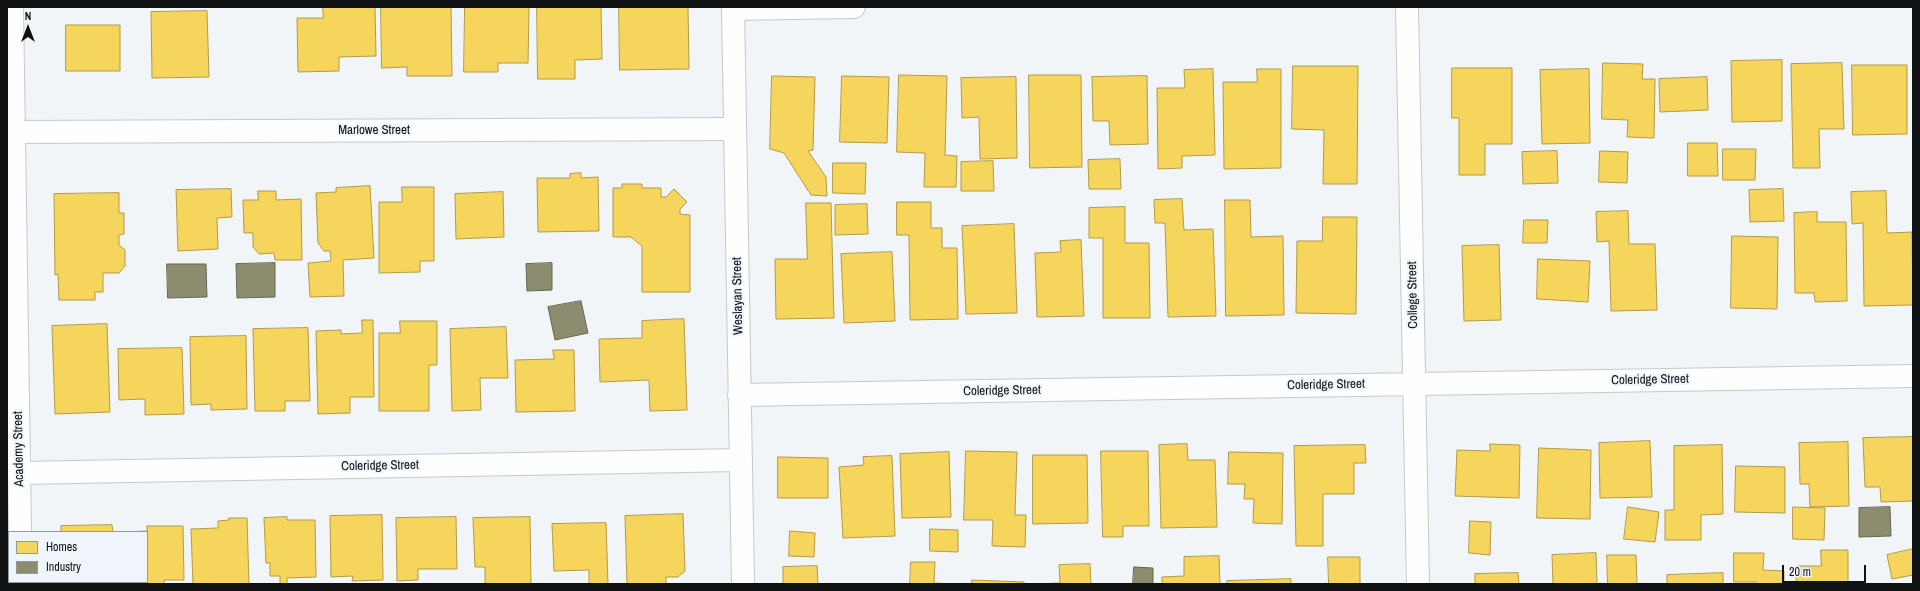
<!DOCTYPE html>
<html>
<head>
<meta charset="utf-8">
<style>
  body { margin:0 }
  #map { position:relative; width:1920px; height:591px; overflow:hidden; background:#f2f5f8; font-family:"Archivo Narrow",sans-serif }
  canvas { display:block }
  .frame { position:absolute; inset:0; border:8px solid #0f1112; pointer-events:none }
  .legend { position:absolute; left:8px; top:531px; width:140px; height:52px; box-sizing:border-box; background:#eff5fb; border:1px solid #959a9e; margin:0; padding:5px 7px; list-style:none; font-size:12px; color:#0f1112 }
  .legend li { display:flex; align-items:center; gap:8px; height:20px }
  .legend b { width:20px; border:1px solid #959a9e }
  .north { position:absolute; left:8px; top:8px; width:40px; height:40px; -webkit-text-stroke:3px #eff5fb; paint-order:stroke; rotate:0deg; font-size:11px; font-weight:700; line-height:16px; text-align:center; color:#0f1112 }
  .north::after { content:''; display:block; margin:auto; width:14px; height:18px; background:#0f1112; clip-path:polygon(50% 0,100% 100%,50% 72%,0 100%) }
  .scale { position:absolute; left:1782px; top:565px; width:84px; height:18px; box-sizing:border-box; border:2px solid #0f1112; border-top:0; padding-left:5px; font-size:12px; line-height:14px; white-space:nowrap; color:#0f1112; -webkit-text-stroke:3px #eff5fb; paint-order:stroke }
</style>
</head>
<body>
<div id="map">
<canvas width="1920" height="591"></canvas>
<div class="frame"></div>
<ul class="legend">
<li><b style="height:11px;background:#f6d55c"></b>Homes</li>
<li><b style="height:11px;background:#8c8c6e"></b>Industry</li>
</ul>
<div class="north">N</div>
<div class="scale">20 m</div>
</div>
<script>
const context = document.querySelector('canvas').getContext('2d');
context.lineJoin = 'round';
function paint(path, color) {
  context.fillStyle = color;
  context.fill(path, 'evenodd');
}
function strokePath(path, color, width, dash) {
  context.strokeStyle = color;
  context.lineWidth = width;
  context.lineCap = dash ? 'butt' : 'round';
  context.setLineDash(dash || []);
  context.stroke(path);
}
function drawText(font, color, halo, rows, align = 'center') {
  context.font = font + ' "Archivo Narrow",sans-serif';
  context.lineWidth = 4;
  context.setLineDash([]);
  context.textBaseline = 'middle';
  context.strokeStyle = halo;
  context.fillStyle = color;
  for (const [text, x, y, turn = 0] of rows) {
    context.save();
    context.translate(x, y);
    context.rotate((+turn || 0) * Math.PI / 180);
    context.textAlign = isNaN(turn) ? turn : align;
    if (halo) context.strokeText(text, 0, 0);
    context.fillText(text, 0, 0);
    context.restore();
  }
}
const homes = new Path2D(`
  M323,7H375L376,56L339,57V71L298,72L297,18H323Z
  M381,7H451L452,76H407V67L382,68Z
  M465,7H529L528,63H498V72H464Z
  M537,7H601L602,59L575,60V79H538Z
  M619,7H688L689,69L620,70Z
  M207,11L209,77L152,78L151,12Z
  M66,25H120V71H66Z
  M1782,60V121L1732,122L1731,61Z
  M1603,63L1643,64L1642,79H1655L1654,138L1627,137L1628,120L1602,119Z
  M1842,63L1844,129H1819L1820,168H1793L1791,64Z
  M1852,65H1907V134L1853,135Z
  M1293,66H1358L1357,184H1323L1324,130L1292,129Z
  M1452,68H1512V144H1485V175H1459V118H1452Z
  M1213,69L1215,155L1182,156V168L1158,169L1157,88H1185L1184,70Z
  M1257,69H1281V168L1224,169L1223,82H1257Z
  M1589,69L1590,143L1542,144L1540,70Z
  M899,75L947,76L945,155L957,156L956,187H924L925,153L897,152Z
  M1029,75H1081L1082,167L1030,168Z
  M772,76L815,77L813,150L808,151L826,177L827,196L811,195L784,153L770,149Z
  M842,76L889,77L887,143L840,142Z
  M1147,76L1148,144L1110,145L1109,121H1093L1092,77Z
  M1016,77L1017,158L980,159L979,117L962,118L961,78Z
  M1707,77L1708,110L1660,112L1659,79Z
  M1688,143H1717L1718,176H1688Z
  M1723,149H1756L1755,180H1723Z
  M1557,151L1558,183L1523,184L1522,152Z
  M1600,151L1628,152L1627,183L1599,182Z
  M1120,159L1121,189H1089L1088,160Z
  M993,161L994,191H961V162Z
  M833,163H866L865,194L833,193Z
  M581,173V178L598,177L599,231L538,232L537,178H570V174Z
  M622,184H642V188H661V197H666L674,189L687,202L680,209V214L690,215V292H642V246L631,237H613V188H622Z
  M370,186L374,258L343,260L344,296L310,297L308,263L331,261L330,251H324L318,243L316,193L336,192V188Z
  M402,187H434V261H420V272L379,273V202H402Z
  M231,189L232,217L217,218L218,249L178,251L176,190Z
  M1783,189L1784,221L1750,222L1749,190Z
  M258,191H276V200L301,199L302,260H275L274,253L259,254L253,247V233H244L243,200H258Z
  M1886,191L1887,233L1912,232L1913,305L1864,306L1863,223L1852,224L1851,192Z
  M503,192L504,237L456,239L455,194Z
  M119,193V213H124V234L119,235V245L125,250V266L119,273H103V292H95V300H59L58,274L55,275L54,194Z
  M1182,199L1184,230L1213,229L1216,316L1168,317L1165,223H1155L1154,200Z
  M1225,200H1250L1251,237L1283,236L1284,315L1226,316Z
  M897,202H931V228H942V248H957L958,319L910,320L909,235H897Z
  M806,203H831L834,318L776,319L775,259H807Z
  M867,204L868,234L835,235V205Z
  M1125,207V243H1149L1150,318H1103V238H1089V208Z
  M1628,211L1629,244H1655L1657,310L1611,311L1609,241L1597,242L1596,212Z
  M1817,212V222H1846L1847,301L1815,302L1814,293H1795L1794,213Z
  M1323,217H1357L1356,314L1296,313L1297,241H1322Z
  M1524,220H1548L1547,243H1523Z
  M1014,224L1017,313L966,314L962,226Z
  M1732,236L1778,237L1777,309L1731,308Z
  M1081,240L1084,316L1037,317L1035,253L1061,252L1060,241Z
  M1499,245L1501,320L1464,321L1462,246Z
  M892,252L895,321L844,323L841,254Z
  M1538,259L1590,261L1588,302L1537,299Z
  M684,319L687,410L650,411L649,380L600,382L599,339L642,338V321Z
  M362,320H373L374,397H350V413L318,414L316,331L341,330V334L362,333Z
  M400,321H437V365H429V411H379V333H400Z
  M107,324L110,412L55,414L52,326Z
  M506,327L508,378H480L481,410L452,411L450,329Z
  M308,328L310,401H285V411H255L253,329Z
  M246,336L247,409L211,410V404L191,405L190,337Z
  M182,348L184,414L145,415V399L119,400L118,349Z
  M553,350H574L575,411L516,412L515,360L554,359Z
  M1913,437V501L1881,502L1880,487H1865L1863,438Z
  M1650,441L1652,497L1600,498L1599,443Z
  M1848,442L1849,506L1810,507L1809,484H1800L1799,443Z
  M1187,444L1188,460H1215L1217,527L1161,528L1159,445Z
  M1490,444L1520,445L1519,498L1455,496L1457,450L1490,451Z
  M1365,445L1366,463H1354V494H1323V546H1296L1294,446Z
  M1722,445L1723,514L1701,515V540H1665V510H1674V446Z
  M1539,448L1591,450L1590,519L1537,518Z
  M966,451L1017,452L1015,515H1026L1025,547L992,546L993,520H964Z
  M1101,451H1148L1149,526H1123V537H1103Z
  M949,452L951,517L902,518L900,454Z
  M1229,452L1283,453L1282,524L1253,523L1254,499H1244L1245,484H1228Z
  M1033,455H1087L1088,523L1033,524Z
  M892,456L895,536L843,538L839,467L864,465L863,457Z
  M778,457L828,458V498H778Z
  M1736,466L1785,467V513L1735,512Z
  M1628,507L1659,512L1655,542L1624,539Z
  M1793,507L1825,508L1824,540L1793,539Z
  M683,514L685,571L678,577H666V584H627L625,516Z
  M382,515L383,580L352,581L353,576L331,577L330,516Z
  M287,517V520H315L316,577L287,578V584H280V576H270V563H266L264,518Z
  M456,517L457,569H418V580L397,581L396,518Z
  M530,517L531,584H485V567H475L473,518Z
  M229,518H247L249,584H193L191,529L218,528V521L229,520Z
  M1470,521L1491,522L1490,555L1469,553Z
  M606,523L608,584H589V570L554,571L552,524Z
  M112,525L113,532H61V526Z
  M147,526H183L184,580H164V584H130V582H125H147V532H123L147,531Z
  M930,529L958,530V552L930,551Z
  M790,531L815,533L814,557L789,556Z
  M1913,549V575L1892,579L1887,555Z
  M1821,550H1848V584H1796L1797,566H1821Z
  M1596,553L1597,584H1553L1552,555Z
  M1734,553H1764L1763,570L1784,571V584H1756V582H1734Z
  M1607,555H1636L1637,584H1608Z
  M1219,556L1220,584H1162V577L1184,576V557Z
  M1328,557H1360V584H1329Z
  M911,562H935L934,583L961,584H910Z
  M1090,564L1091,584H1034L1060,583L1059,565Z
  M817,566L818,584H783V567Z
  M1518,573L1519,584H1475V574Z
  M1723,573V584H1667V575Z
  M1291,579V584H1227V581Z
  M972,580L1024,582V584H972Z
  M69,582H113L114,584H69Z`);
paint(homes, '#f6d55c');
strokePath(homes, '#b19a46', 1);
const industry = new Path2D(`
  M275,263V297L237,298L236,264Z
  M552,263V290L527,291L526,264Z
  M167,264H206L207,297L168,298Z
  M581,301L588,333L555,340L548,307Z
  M1890,507L1891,536L1859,537V508Z
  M1134,567L1153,568V584H1133Z`);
paint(industry, '#8c8c6e');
strokePath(industry, '#666752', 1);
const minor = new Path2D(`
  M12,7L20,532
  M1407,7L1418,584
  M733,9L854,7
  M14,132L735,129
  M739,395L1913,376
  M19,473L741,460
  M21,582V584`);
const major = new Path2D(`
  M733,7L743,584`);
strokePath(minor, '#c6c8ca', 24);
strokePath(major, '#c6c8ca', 24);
strokePath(minor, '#fdfefe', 22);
strokePath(major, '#fdfefe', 22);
drawText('13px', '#0f1112', '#eff5fb', [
  ["Marlowe Street",374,131],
  ["College Street",1413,295,-91],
  ["Weslayan Street",738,296,-91],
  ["Coleridge Street",1650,380,-1],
  ["Coleridge Street",1326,385,-1],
  ["Coleridge Street",1002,391,-1],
  ["Academy Street",19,449,-91],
  ["Coleridge Street",380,466,-1]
]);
</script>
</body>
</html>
